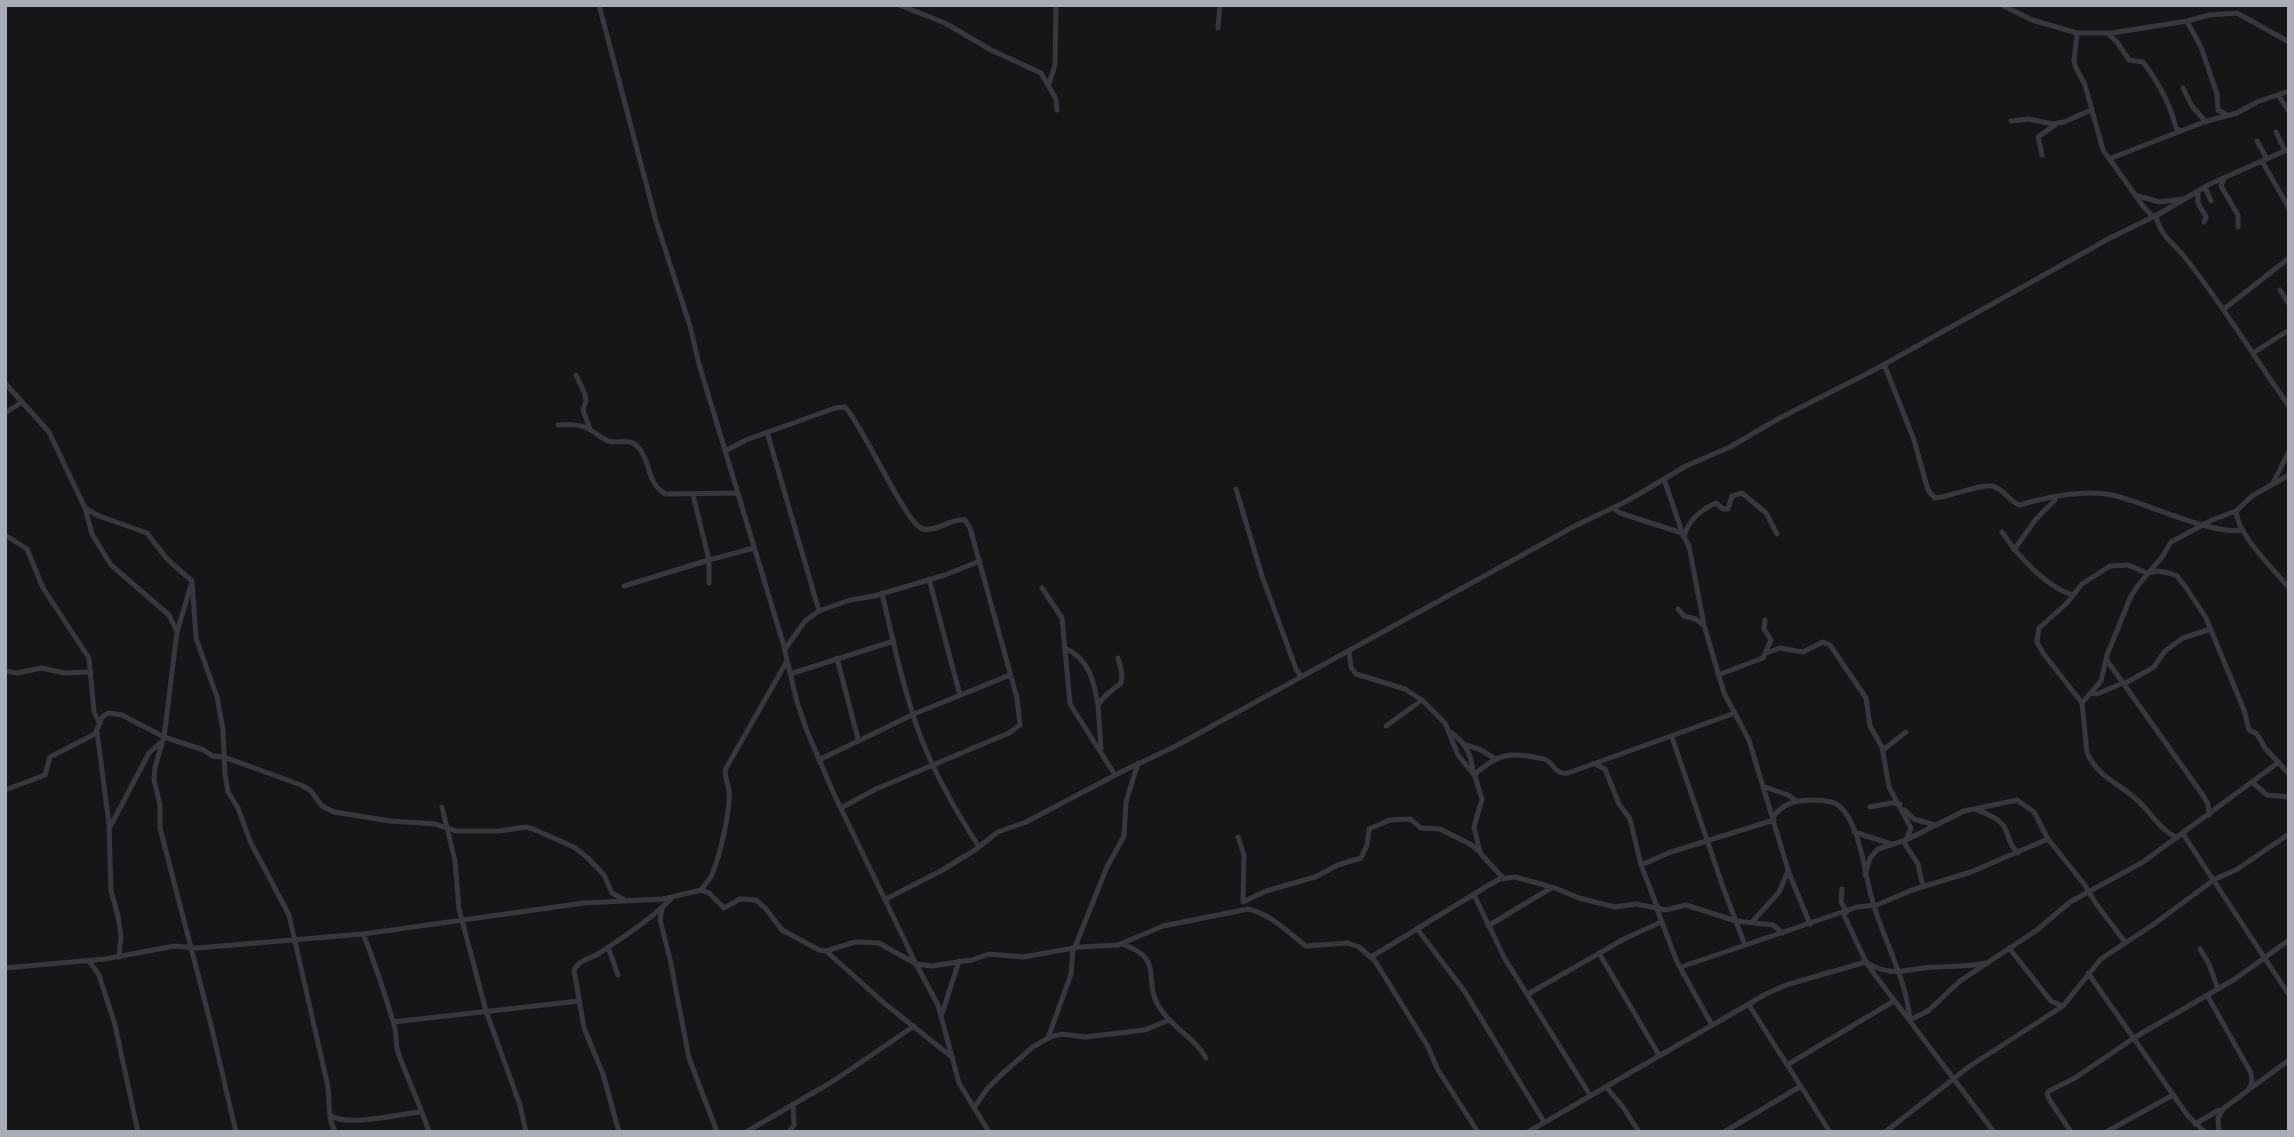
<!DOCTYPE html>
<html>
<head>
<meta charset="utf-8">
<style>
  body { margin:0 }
  #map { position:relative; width:2294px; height:1137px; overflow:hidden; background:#161618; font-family:"Fira Sans",sans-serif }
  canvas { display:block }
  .frame { position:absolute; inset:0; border:7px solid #a8adb8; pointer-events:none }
</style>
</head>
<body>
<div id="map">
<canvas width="2294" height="1137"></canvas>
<div class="frame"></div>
</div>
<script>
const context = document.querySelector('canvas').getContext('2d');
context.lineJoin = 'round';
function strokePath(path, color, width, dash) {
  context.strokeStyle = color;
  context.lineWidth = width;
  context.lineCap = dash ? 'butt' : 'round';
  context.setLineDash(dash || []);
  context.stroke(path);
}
strokePath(new Path2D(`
  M599,5L656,221L690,326L699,364L783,643L797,702L807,731L833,792L916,964L938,1005L959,1083L989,1132
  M899,5L945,23L991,50L1041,73L1056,99L1057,110
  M2002,5L2032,20L2077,33H2112L2187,21L2209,15L2237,13L2289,42
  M2187,21L2201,47L2217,94L2218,110L2227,115
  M1218,28L1220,5
  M2077,33L2074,61L2076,68L2085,85L2103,150L2143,206L2153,217
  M2107,33L2117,42L2129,60L2143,62C2159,83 2170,103 2176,128L2180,131
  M1049,84L1055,65L1056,5
  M2183,88L2192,106L2206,122
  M2278,95L2289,111
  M2011,121L2029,119L2052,124L2064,122L2091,110
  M2276,132L2285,151
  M2257,141L2267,159
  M2042,155L2038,137L2055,125
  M2109,159L2204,122L2237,113L2257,102L2289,91
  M2262,161L2289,208
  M2225,177L2221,186L2238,215V227
  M2205,187L2211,201
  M2198,191V203L2206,217L2204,222
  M2135,195L2159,202L2183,199
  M2156,215C2159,234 2172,242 2183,255C2222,303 2253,356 2289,406
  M2280,290L2289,304
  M2224,309L2289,258
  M2253,353L2289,330
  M1884,364L1914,440L1928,490L1935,498C1949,497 1981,484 1992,486C2005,489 2009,502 2020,505C2046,497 2086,489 2112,495C2145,502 2213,536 2243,530
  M576,375L585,394L586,401L583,410L590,429
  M5,383L49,432L85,508L92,534L111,565L169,615L177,632
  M5,413L22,402
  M558,425C572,424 582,424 594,432C599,436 603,439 608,441C620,444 629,437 639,448C652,464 645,480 665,494L738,493
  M767,432L819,611
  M725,451L746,440L835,408L845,407C864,427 906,525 923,529C937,532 951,518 965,520L970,528L1017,698L1020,725L1009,733L876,789L841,808
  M2289,475L2252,496L2236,511C2238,536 2273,568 2289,588
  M1664,479L1683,535L1689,546L1704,625L1724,693L1749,740L1789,873L1810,924
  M2272,485L2289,451
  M1236,489L1262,576L1296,669L1301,676
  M693,495L709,560V583
  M85,508L99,516L147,533L167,559L192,581L196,638L217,697L223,730L225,775L228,792L238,808L250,841L289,915L328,1087L330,1119L335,1132
  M1613,508L1620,513L1682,533
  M2002,532C2016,554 2047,588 2073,595
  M5,535L27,549L43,588L89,658L94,712L99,722
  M1684,537C1688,521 1700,510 1716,503L1723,509H1728L1732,496L1742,493L1766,513L1777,534
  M2014,550L2036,519L2055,500
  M929,579L960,695
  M191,585L177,632L164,737L155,767L154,780L160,805V828L211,1025L236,1132
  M624,586L709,560L754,548
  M1042,588L1062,618L1070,704L1115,775
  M882,593C893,641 904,692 921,738C936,776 957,813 979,847
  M1678,609L1684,616L1696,619L1703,625
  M1065,648C1089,659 1094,681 1098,705
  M785,649L805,621L819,611L850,600L874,596L945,575L980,561
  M1349,651L1351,667L1356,674L1405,689L1422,700L1445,723L1458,755L1475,776L1482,799L1474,827L1479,848L1481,854L1504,879
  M1766,653L1780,648L1803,652L1823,642L1830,645L1866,698L1870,726L1882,747L1889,787L1911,828L1907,838
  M837,658L858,739
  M2106,659L2202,794L2208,804L2209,815
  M5,671L17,673L42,668L64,673L91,672
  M790,674L894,641
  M1718,675L1763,658L1771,640L1764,629L1765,620
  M2124,684L2154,667L2165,651L2183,638L2211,629
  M2090,693L2097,694L2123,683
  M2082,703L2043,653L2037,642L2039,628L2066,604L2082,584L2110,566L2128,565L2147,573L2157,571L2169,573L2177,576L2187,589L2206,618L2244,710L2249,730L2257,734L2265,748L2289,774
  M1386,726L1422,700
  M97,732L109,824L111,891L118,916L121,937L119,957
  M1450,732C1465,741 1472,756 1473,773
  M1672,737L1724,890L1745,945
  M1463,744L1479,749L1496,759
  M1101,748L1098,705L1104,697L1121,683L1122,673L1118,658
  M1883,750L1906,732
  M819,760L914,714L1010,675
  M1595,764L1605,769L1619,804L1630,819L1641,865L1658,909
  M1474,775C1499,752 1512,752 1544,759C1555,763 1554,775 1568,773L1735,713
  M2252,782L2267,795L2289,797
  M1765,787L1788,795L1797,801
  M5,790L45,775L50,757L95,734L103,716L109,713L122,715L164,737L204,750L212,756L224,757L301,785L310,790L322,806L334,812L390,821L435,824L456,831H499L526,827L533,829L574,847L588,858L604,875L612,893L623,899
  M442,807L455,861L459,909L486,1011L520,1105L526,1132
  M1870,807L1891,803L1900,804
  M1975,809C1987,814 2003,819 2007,833C2010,841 2011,847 2018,853
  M1905,810L1914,819L1935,825
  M1773,817C1784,803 1793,801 1810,800C1817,800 1830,800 1836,804C1860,818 1865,878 1873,903C1885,943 1906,978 1910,1020L1928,1011L1960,981L2037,930L2070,902L2143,862L2279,762
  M110,827L149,753L160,743
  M1854,832L1891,844
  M2183,834L2289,995
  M1238,837L1244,855L1243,902
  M2177,838C2157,827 2152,813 2136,799C2116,781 2101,780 2087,753L2082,703L2101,681L2107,655L2131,596L2139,584L2162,557L2171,542L2212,520L2236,511
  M1903,841L1918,864L1923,887
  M1641,865L1671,852L1774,820
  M1865,875L1870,858L1878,849L1906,840L1964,811L2017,800L2034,812L2048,839L2084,884L2097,905L2125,942
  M1842,889L1841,902L1847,912
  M701,890C705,884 711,879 713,872C720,855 731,808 729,791C728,783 725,778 725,770L787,661
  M1474,895L1505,959L1590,1095
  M886,899L939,872L975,850L998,832L1026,822L1125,770L1174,747L1573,527L1627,501L1686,466L1730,447L1778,419L1876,369L2110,238L2159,214L2210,184L2289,149
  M1243,902L1266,891L1315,877L1338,865L1361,858L1367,845L1369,829L1390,820L1410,819L1421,828L1440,829L1470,844L1479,851
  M662,909L660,920L670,959L689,1058L717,1132
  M1657,909L1677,962L1712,1025
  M1843,913L1866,962L1875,975L1994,1132
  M1753,921L1779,892L1788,871
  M1488,926L1551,888
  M1418,930L1465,992L1544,1122
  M363,934C375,963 385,994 394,1025C397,1034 395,1043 398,1052C407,1078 420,1104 429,1132
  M1122,944C1168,960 1140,980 1161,1010C1174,1029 1195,1038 1206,1058
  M608,947L618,975
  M1075,947L1107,867L1124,836L1126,802L1138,763
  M2009,948L2051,1001L2063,1006
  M2200,949L2209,964L2218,989
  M826,951L884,1003L953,1058
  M1599,953L1659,1055
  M1371,957L1489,885L1500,879L1515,877L1555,888L1579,898L1615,907L1636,904L1666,910L1686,905L1736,921L1773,925L1783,933
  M89,961L99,975L115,1025L138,1132
  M1681,967L1857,907L1877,905L1912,890L1971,872L2048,839
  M5,968L105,959L175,946L197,948L363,934L584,903L663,899L701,890L709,893L724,908L740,899L756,900L766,909L782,930L819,950L826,951L855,942L879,943L916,964L931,966L972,960L989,954L1023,957L1079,947L1118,945L1163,926L1248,909C1269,913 1289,933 1306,946L1348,943L1359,947L1375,961L1427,1045L1438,1070L1478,1132
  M2088,973L2188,1116L2205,1132
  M1528,994L1624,939L1661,922
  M2207,995L2251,1073L2252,1082L2249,1089
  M1749,1005L1830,1132
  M942,1014L959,961
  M393,1022L579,1001
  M1048,1038L1071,974L1073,948
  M1787,1065L1894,1001
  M1606,1087L1623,1107L1639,1132
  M974,1108L987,1089L1002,1074L1033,1047L1050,1037L1062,1034L1085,1037L1145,1030L1169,1020
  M331,1116C349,1127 398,1114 421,1112
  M2195,1124L2219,1110
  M619,1132L603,1074L584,1028L574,970C579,959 592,959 601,952C625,936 651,919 672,898
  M746,1132L835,1080L914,1026
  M789,1132L794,1125L793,1104
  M1528,1132L1766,994L1786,985L1866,962C1893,979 1907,968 1936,967C1953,966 1969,967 1986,963
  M1724,1132L1801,1086
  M1885,1132L1970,1066L2063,1006L2101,959L2154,924L2215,879L2236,870L2289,834
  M2071,1132L2049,1099L2047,1094L2049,1091L2075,1078L2137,1036L2235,979L2289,940
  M2106,1132L2173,1095
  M2219,1132L2218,1118L2224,1108L2289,1060`), '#37383d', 5);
</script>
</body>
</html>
